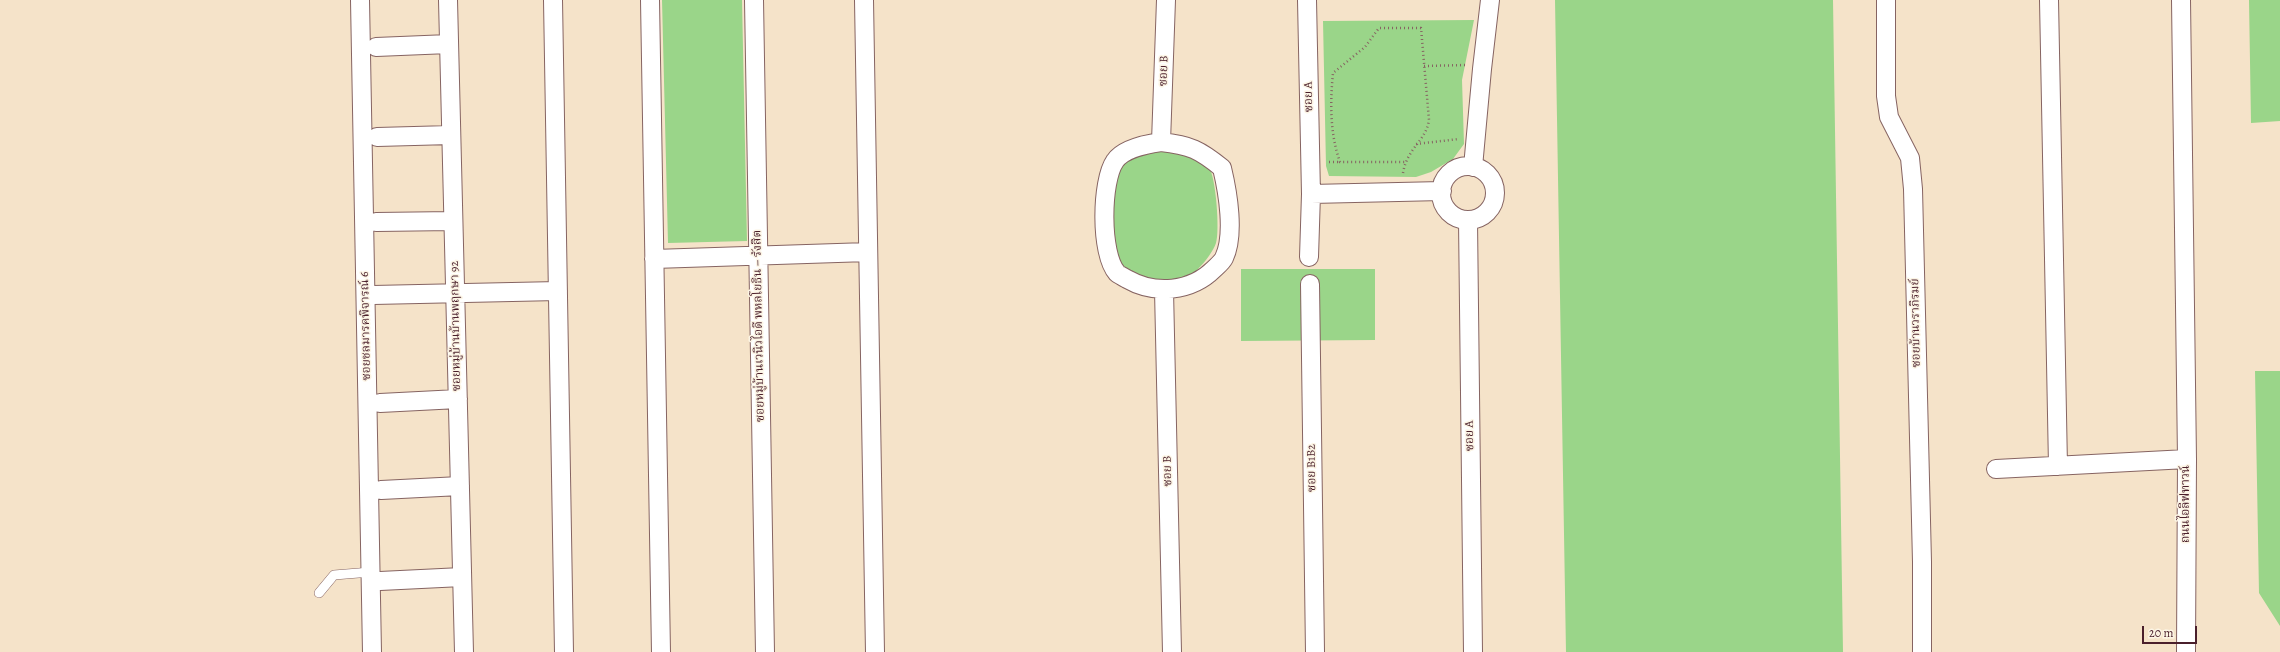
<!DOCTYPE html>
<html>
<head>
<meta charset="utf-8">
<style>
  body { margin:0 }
  #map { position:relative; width:2280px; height:652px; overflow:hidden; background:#f5e3c9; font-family:Alegreya,serif }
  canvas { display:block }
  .scale { position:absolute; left:2142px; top:626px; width:55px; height:18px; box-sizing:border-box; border:2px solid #4a1f2b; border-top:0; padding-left:5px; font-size:12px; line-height:14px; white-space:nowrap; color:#4a1f2b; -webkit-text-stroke:3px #fcf5e5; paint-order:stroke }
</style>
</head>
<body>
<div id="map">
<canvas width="2280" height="652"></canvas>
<div class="scale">20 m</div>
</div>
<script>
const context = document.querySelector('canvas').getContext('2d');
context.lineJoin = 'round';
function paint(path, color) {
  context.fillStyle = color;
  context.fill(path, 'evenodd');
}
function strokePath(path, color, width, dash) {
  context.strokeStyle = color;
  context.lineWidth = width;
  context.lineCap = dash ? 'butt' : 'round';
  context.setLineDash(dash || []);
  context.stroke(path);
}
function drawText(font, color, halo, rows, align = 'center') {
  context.font = font + ' Alegreya,"Noto Serif Thai",serif';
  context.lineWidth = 3;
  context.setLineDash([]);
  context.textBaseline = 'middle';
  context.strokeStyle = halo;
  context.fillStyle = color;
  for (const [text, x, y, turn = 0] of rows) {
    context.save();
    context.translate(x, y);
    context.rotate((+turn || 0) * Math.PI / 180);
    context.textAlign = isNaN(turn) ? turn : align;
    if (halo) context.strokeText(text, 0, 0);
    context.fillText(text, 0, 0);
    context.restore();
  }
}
paint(new Path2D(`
  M662,0H742L747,241L668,243Z
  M1555,0H1833L1843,652H1566Z
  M2249,0H2280V121L2251,123Z
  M1474,20L1462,80L1464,144L1453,159L1431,172L1416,177L1329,176L1326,166L1323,21Z
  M1141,151H1191C1196,156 1205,161 1209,167C1216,178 1220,231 1216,243C1211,258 1187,284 1171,286C1151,287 1136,277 1119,268C1115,245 1108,191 1118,170C1122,160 1132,156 1141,151Z
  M1241,269H1375V340L1241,341Z
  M2255,371H2280V626L2259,593Z`), '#9ad589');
const lane = new Path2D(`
  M319,593L334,575L371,572`);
const street = new Path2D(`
  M360,0L372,652
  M448,0L464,652
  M553,0L564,652
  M650,0L661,652
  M754,0L765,652
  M864,0L875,652
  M1307,0L1311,194L1309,257
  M1886,0V96L1889,117L1910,158L1913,189L1922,562V652
  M2049,0L2058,466
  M2181,0L2187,459
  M376,47L449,44
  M377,137L451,135
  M1161,142C1190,145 1200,150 1222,168C1228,193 1235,235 1224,258C1222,262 1217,266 1214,269C1191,292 1155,295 1127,279C1124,277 1119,275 1117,273C1100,254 1101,181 1115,161C1123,149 1147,144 1161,142Z
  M1161,142L1166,0
  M1441 193a27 27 0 1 1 54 0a27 27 0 1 1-54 0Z
  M1473,167L1482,69L1490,0
  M1311,194L1442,191
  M1468,220L1473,652
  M376,222L453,221
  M654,259L868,252
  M1310,284L1315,652
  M1164,290L1172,652
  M373,295L558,291
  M380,403L458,399
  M1996,469L2187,459L2186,652
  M381,490L460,486
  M380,581L462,577`);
strokePath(lane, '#866462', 10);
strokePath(street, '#866462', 20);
strokePath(new Path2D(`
  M1424,66L1466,65
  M1416,144L1459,139
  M1329,162H1340
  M1403,173C1407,148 1426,141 1429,120L1421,28H1379L1365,47L1333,73C1330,103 1330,134 1340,162H1405`), '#866462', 2.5, [1, 3]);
strokePath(lane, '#fff', 9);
strokePath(street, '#fff', 18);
drawText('12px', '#4a1f2b', '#fcf5e5', [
  ["ซอย B",1164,71,-88],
  ["ซอย A",1309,97,-91],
  ["ซอยบ้านวราภิรมย์",1916,323,-91],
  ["ซอยชลมารคพิจารณ์ 6",366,326,-91],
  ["ซอยหมู่บ้านบ้านพฤกษา 92",456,326,-91],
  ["ซอยหมู่บ้านเวนิวไอดี พหลโยธิน – รังสิต",759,326,-91],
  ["ซอย A",1470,436,-91],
  ["ซอย B1B2",1312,468,-91],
  ["ซอย B",1168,471,-91],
  ["ถนนไอลีฟทาวน์",2186,504,-90]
]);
</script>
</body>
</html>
